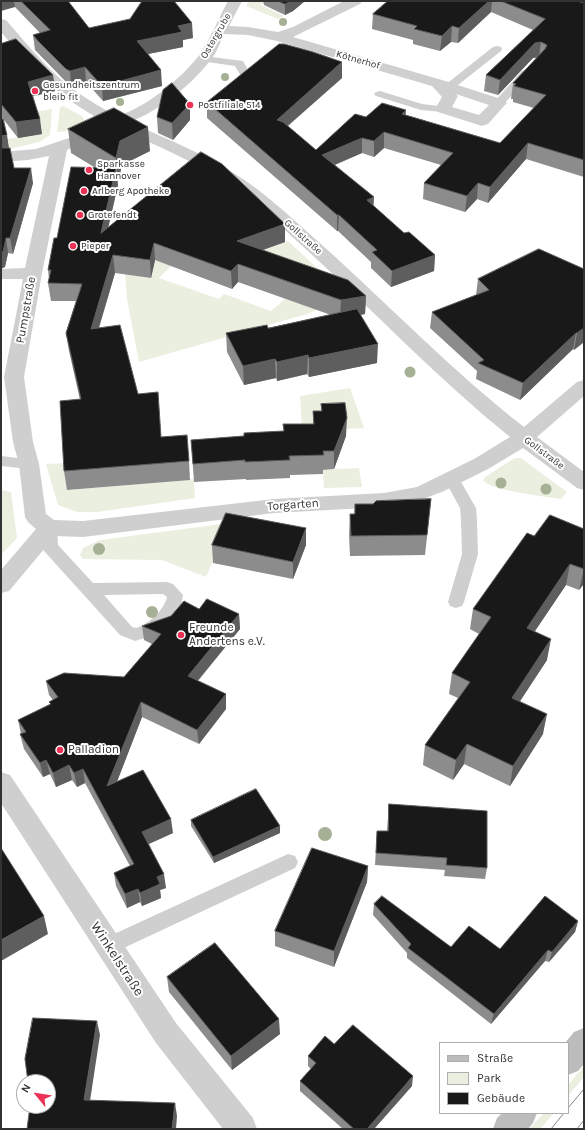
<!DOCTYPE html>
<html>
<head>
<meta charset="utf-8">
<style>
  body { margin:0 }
  #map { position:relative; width:585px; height:1130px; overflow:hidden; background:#fff; font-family:Karla,sans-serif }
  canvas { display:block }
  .frame { position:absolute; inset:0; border:2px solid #323232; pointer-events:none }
  .legend { position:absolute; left:439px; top:1042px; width:130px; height:72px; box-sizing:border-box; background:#fff; border:1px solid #adadad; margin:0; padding:5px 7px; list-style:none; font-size:12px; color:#323232 }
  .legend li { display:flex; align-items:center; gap:8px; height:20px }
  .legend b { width:20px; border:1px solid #adadad }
  .north { position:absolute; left:16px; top:1074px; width:40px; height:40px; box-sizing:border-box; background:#fff; border:1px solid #adadad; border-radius:50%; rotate:300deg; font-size:11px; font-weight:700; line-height:16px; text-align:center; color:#323232 }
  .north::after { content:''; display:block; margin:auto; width:14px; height:18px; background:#ec3155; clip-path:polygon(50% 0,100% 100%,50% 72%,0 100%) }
</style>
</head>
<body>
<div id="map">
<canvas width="585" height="1130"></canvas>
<div class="frame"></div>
<ul class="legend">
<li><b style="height:5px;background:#bcbcbc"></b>Straße</li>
<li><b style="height:11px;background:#eaefe0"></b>Park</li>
<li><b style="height:11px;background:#191919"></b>Gebäude</li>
</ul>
<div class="north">N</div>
</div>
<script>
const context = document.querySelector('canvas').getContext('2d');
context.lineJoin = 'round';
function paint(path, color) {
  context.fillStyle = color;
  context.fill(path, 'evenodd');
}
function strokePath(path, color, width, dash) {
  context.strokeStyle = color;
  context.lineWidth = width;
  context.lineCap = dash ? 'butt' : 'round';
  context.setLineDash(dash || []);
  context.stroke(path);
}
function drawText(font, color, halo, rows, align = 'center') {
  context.font = font + ' Karla,sans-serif';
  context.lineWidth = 4;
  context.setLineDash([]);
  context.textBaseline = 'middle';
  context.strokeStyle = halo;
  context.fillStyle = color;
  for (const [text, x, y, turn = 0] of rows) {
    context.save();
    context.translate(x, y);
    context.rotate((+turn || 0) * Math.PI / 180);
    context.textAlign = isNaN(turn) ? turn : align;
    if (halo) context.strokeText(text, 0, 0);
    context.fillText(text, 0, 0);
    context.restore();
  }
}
paint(new Path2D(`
  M249,1H265L261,5L284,16L278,19L246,6Z
  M63,106L82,116L84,120C80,128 65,132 57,132L60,107Z
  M52,109L50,135L39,142L10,149L7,139L42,134L35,112Z
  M158,238L180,257L159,278L219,299L224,294L271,311L285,299L298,303L250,254L288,241L348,297L307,314L139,362L127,299L125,274L151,278Z
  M350,388L364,428L345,429L303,442L300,396Z
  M515,458H521L567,492L561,499C547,497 488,490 483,480L485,477Z
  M66,463L67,490L194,479L195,498L97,512H77L58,505L46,464Z
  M359,468L362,487L324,488L323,470Z
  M1,490L11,492L17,538L1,555Z
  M229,523L206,577L162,560L83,559L80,555L83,548L100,540Z
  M584,1066V1077L568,1096V1085Z
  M544,1113H554L540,1129H529Z`), '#eaefe0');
paint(new Path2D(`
  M497,46L501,47L502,49L501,51L453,89H445L443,87L445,85L493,47Z
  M204,56L243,61L252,77L239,89H231L229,87L241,76L235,66L200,61L199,59L200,57Z
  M526,70L530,71L531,73L530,75L503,105H495L493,103L495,101L522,71Z
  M380,91L422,104L447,107L449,109L447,111L443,112L421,110L376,96L374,94L376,92Z
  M1,456L34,460L36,464L34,468L29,469L1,466Z
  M452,474L457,475L476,508L477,521L478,554L464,602L462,606L456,608L450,606L448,602L462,554L461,521L460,508L444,479L447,475Z
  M49,522L55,524L57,528L58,545L93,583L167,582L173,584L183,595L181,607L179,611L154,635L135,641L120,635L44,551C41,544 40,531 43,524ZM163,594L167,597C164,610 149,624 136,628L132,627L104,595Z
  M288,854L295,856L298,862L295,868L115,952L108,955L101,952L98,946L101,940Z`), '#cfcfcf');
paint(new Path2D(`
  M228,1H242L229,26L248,27L278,32L293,27L344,1H362L360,4L293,37L442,80L504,100L507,103L504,106L488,124L482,126L438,112L435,109L442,97L432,86L277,41L248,35L224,34C220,43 216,54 209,62C189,87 160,110 130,122C168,140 208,155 243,179C271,198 296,222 322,245C389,305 452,371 524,427L577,382L584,380V396L537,437L584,472V490L577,488L523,448L488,469L444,491L421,500L384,507L274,513L83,537L55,536L9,591L1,593V570L36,529L28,522L25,517L19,464L13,442L4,377L23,279H1V269L25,268L49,156L28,160L1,162V152L36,149L69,138L75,140L77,143L75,146L67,150L42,273L24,377L33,442L39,464L46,514L54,520L83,521L274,499L384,493L417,487L474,459L510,437C439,380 376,313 308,251C284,229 259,206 232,187C196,161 154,145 114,126L109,128L103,126L101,123L103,121C57,96 34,71 1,32V19L6,20C28,45 50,73 77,92C90,101 103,109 117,116C145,108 178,81 197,58C208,45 219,17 228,1ZM456,94L489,105L479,115L452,107L458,96Z
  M1,772L10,775L176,1023L253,1118L257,1129H223L156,1043L1,803Z`), '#cfcfcf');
paint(new Path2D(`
  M584,1028V1064L578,1071L568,1075V1043H565L574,1032Z
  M502,1113H537L533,1123L528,1129H493L497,1118Z`), '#bcbcbc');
strokePath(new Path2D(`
  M568,1108L584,1089
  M551,1129L564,1113
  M577,1129L584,1120`), '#878787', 1);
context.fillStyle = '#a5b094';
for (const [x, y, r] of [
  [283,22,4],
  [225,77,4],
  [120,102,4],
  [410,372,5.5],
  [501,483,5.5],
  [546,489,5.5],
  [99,549,6],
  [152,612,6],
  [325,834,7]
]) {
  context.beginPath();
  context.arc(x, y, r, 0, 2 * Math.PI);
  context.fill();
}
paint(new Path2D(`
  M1,1H68L89,28L193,38L183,40V47L148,54L162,86L103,101L86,82L71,86L68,84L35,50L33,35L40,33L15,7Z
  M263,1H305L293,11L285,15L264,5Z
  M388,1H584V177L526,159L488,203L477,199L465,212L423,199L424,183L441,165L384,148L374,157L362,153L335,165L374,197L373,205L404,233L435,255L434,271L391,287L371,268V262L338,231H337L207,118V102L342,78L288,126L316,150L366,117L406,115L500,143L534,108L513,102V99H511L513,83L537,57L533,58L498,95L484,91L486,75L533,30L491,12L458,43L451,42L440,51L413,44V40L372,29L373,14Z
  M1,42L53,75L55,91L33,96L42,134L18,138L4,120L9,148L14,168L33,183L13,254L8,253L5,267L3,119L1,117Z
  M190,104V120L173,140L158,133L157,117Z
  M68,129L150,151L122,165L118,182L117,181L118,185L108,227L285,224V242L263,250L366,296L365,314L360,315L377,363L309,377L307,374L277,381L276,378L244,385L227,352L226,333L268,328L331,315L238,282L232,289L155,260L151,278L115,273L99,328L138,394L161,437L189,461L190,480L67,490L64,471L80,400L69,351L66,333L76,301H51L48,283L49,279L48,270L57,238L94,167L71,153Z
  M584,269V342L574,350L573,349L520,400L476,379L477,371L430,328L432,312L476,295L478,279Z
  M321,404L346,436L334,469L323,470V474L290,475V478L246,480V479L194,482L191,440L244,436L283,431L313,424V411H321Z
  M355,504L429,519L425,555L350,556L349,535L350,514H354Z
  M584,529V586L583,585L579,590L566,585L534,632L547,660L520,701L543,734L510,786L464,764L453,780L423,765L425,745L458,698L449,694L452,673L479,634L470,629L473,609L534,536Z
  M212,545H306L293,579L213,563Z
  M199,609L239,614L240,629L198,681L226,694V709L199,744L142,717L117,781L173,833L149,844L166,888L160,890L161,898L142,906L140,902L127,908L116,886L114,873L130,866L85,783L77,787L72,780L56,787L50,774L43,777L24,749L20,734H21L18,720L50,704L49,702L53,700L49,695L46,681L124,677L152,644L144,640L142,626Z
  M389,804L487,868L485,879L444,876L445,870L375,865L377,831H387Z
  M191,820L280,833L214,863L191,826Z
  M368,866L367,882L334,967L275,946V931Z
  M374,904L451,947L500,949L578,921L575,932L549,962L545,961L491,1024L407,958V953L373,915Z
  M167,977L280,1034L232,1070L169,992Z
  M334,1044L412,1086L374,1129H343L300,1091V1081L311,1069L308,1066V1056Z`), '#8c8c8c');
paint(new Path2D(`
  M1,1H14L15,7L1,11Z
  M292,1H305L293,11L285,15V4Z
  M489,1H492L491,12L458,43L459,28Z
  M192,23L193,38L183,40V47L138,56L137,41L178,26Z
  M452,26L451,42L440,51L442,36Z
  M541,42L539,57L533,58L498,95L500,80L535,43Z
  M342,62V78L277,135V120Z
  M85,67L86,82L71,86L70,71Z
  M161,70L162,86L103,101L102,86Z
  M53,75L55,91L30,97L28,82Z
  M190,104V120L173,140L172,123Z
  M406,110L405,126L402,114Z
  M40,119L42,134L18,138L16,122Z
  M148,127L150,151L122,165L118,182L116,158L120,141Z
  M384,132V148L374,157V141Z
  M7,135L9,150L1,151V136Z
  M362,138V153L322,170V155Z
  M528,143L526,159L488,203L490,187Z
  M31,168L33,183L13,254L10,238Z
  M116,168L118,185L103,251L101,233Z
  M478,183L477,199L465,212L467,196Z
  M374,197L373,213L367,200Z
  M337,215H339L338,231H337Z
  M285,224V242L237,259V241Z
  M6,238L8,253L5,267L1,269V252Z
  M154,243L155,260L151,278L150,260Z
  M113,255L115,273L93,347L91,329Z
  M435,255L434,271L391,287L392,271Z
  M238,264V282L232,289L231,271Z
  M1,273L2,280L1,287Z
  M366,296L365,314L340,318L341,300Z
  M584,328V342L574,350L577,333Z
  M576,333L573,349L520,400L523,383Z
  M378,344L377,363L309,377V358Z
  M308,355L307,374L277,381V362Z
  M275,359L276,378L244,385L243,366Z
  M347,418L346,436L334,469V451Z
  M306,528V545L293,579V562Z
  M570,564L566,585L523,649L527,628Z
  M584,569V579L583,585L579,590Z
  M239,614L240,629L189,691L188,676Z
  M551,639L547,660L509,718L512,698Z
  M226,694V709L199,744L197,730Z
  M141,702L142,717L110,800L107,786Z
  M547,714L543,734L510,786L513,766Z
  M467,744L464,764L453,780L456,760Z
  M46,760L50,774L43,777L40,763Z
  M69,765L72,780L56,787L53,773Z
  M83,769L85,783L77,787L74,773Z
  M171,819L173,833L144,846L142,832Z
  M280,826V833L214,863L213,857Z
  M368,866L367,882L334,967V951Z
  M164,874L166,888L160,890L161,898L142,906L140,893L157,877Z
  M138,889L140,902L127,908L125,894Z
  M44,916L48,934L1,961V940Z
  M578,921L575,932L549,962L552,952Z
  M548,950L545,961L491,1024L494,1014Z
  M279,1019L280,1034L232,1070L231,1056Z
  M97,1021L100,1035L88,1114L84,1100Z
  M413,1076L412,1086L374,1129H367Z
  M175,1103L177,1116L176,1129H172Z`), '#5e5e5e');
const building = new Path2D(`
  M21,1H68L89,28L130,19L142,1H174L192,23L178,26L182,32L137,41L161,70L102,86L85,67L70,71L66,69L39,42L33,35L50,30Z
  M278,1H292L285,4Z
  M388,1H489L459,28L452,26L442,36L414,29L417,26L373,14Z
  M501,1H577L584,3V160L528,143L490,187L478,183L467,196L424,183L453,153L384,132L374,141L362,138L322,155L374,197L367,200L404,233L409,232L435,255L392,271L372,252L377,250L339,215H337L207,102L279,44H284L313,52L342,62L277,120L283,122L316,150L355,114L366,117L382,103L406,110L402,114L500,143L546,95L514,86L516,84L513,83L545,49L547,45L541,42L535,43L500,80L486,75L545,19Z
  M16,39L53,75L28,82L40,119L16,122L1,104V42L2,43Z
  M172,83L190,104L172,123L157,117L163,90Z
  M114,108L148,127L120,141L116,158L68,129Z
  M1,119H3L7,135L1,136Z
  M1,148H10L14,168H31L10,238H6L3,252H1Z
  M201,152L222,164L285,224L237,241L348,280L366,296L341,300L238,264L231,271L154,243L150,260L113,255L91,329L120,325L138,394L158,392L161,437L187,435L189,461L64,471L60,401L81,399L66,333L82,284L48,283L51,270H48L54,238H57L71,167L116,168L101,233Z
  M539,249L584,269V328L577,333H576L523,383L478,363L484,360L432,312L489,290L478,279Z
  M357,309L378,344L309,358L308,355L277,362L275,359L243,366L226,333L267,325L268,328Z
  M345,403L347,418L334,451H323L324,455L289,456L290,460L245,462V460L193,464L191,440L244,436V433L284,431L283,424H314L313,411H322L321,404Z
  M431,499L427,535L351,536L350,514H355V504H373L376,501Z
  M226,513L306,528L293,562L212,545Z
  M550,515L584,529V569L570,564L527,628L551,639L512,698L547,714L513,766L467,744L456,760L425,745L470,682L452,673L491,617L473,609L527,533L534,536Z
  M207,599L239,614L188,676L226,694L197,730L141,702L107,786L143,770L171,819L142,832L164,874L157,877L160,884L140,893L138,889L125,894L114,873L134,864L83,769L74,773L69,765L53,773L46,760L40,763L20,734L26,732L18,720L51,704L49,702L58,697L46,681L64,673L124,677L161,634L142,626L171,616L184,601L199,609Z
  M256,789L280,826L213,857L191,820Z
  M389,804L487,811V868L446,865L447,858L376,853L377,831H388Z
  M1,848L44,916L1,940Z
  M312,848L368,866L334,951L275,931Z
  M382,896L451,947L469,926L500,949L545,896L578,921L552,952L548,950L494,1014L408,948L411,944L374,904Z
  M215,943L279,1019L231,1056L167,977Z
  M33,1018L97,1021L84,1100L175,1103L172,1129H27L30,1106H48V1082H28L25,1059Z
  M353,1025L413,1076L367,1129H354L300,1081L316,1063L308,1056L325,1036L334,1044Z`);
paint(building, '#191919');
strokePath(building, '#5e5e5e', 1);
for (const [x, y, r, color] of [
  [35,91,4,"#ec3155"],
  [190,105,4,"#ec3155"],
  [89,170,4,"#ec3155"],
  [84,191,4,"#ec3155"],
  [80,215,4,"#ec3155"],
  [73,246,4,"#ec3155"],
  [181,635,4,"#ec3155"],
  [60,750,4,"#ec3155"]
]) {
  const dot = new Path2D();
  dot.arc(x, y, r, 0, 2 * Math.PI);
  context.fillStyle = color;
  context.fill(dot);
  strokePath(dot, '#fff', 1.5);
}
drawText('10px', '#323232', '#fff', [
  ["Ostergrube",216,36,-60],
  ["Kötnerhof",358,60,16],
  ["Gollstraße",303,237,42],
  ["Gollstraße",544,453,37]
]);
drawText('10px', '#323232', '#fff', [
  ["Gesundheitszentrum",43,85],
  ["bleib fit",43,97],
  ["Postfiliale 514",198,105],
  ["Sparkasse",97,164],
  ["Hannover",97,176],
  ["Arlberg Apotheke",92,191],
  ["Grotefendt",88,215],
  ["Pieper",81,246]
], 'left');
drawText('12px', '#323232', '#fff', [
  ["Pumpstraße",26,310,-80],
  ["Torgarten",293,505,-4]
]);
drawText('12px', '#323232', '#fff', [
  ["Freunde",189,628],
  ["Andertens e.V.",189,642],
  ["Palladion",68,750]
], 'left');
drawText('14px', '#323232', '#fff', [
  ["Winkelstraße",117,959,57]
]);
</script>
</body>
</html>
